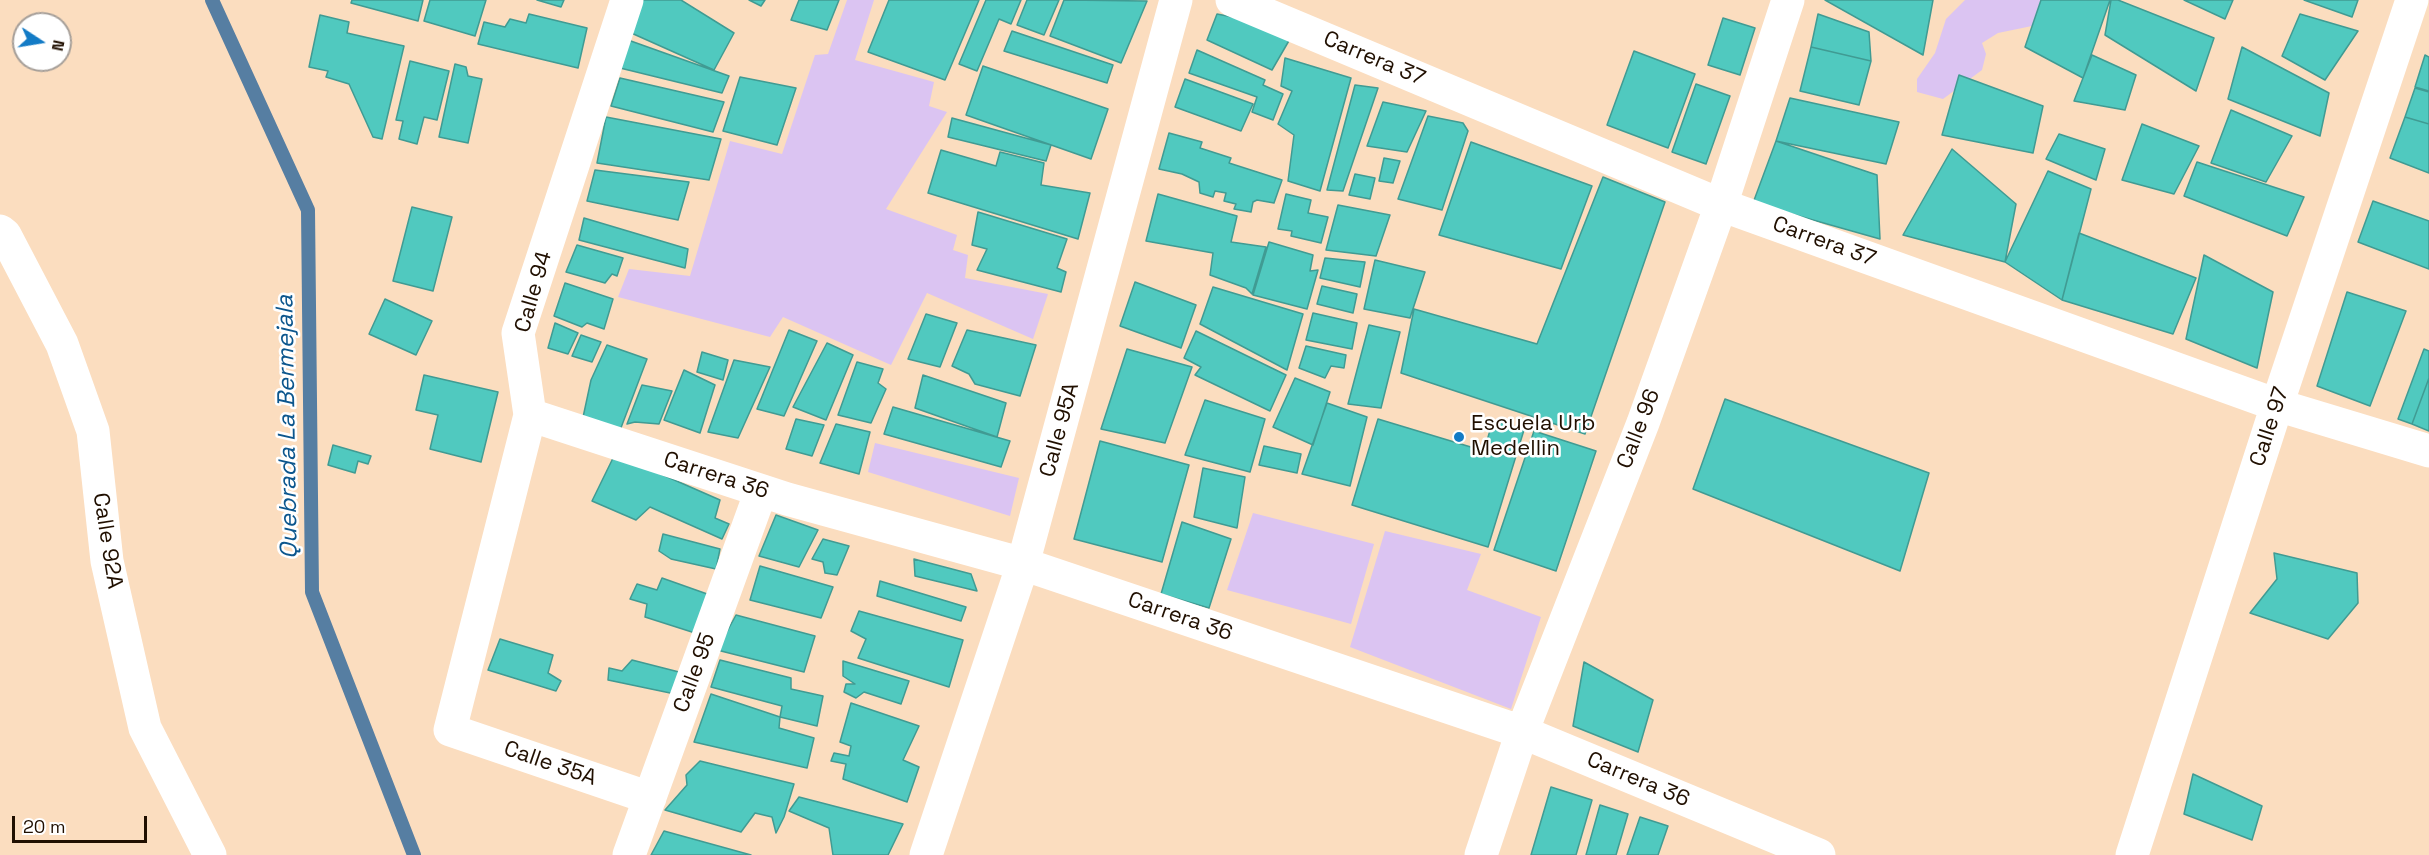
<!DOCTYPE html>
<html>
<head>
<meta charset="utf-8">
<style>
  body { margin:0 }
  #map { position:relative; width:2429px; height:855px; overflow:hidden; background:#fbddbf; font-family:"Space Grotesk",sans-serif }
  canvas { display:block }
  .north { position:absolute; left:12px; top:12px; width:60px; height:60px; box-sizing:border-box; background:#fff; border:2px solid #a69f99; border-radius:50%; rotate:102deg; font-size:16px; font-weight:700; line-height:24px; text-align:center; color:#200f00 }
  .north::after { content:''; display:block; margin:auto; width:21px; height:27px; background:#137bc6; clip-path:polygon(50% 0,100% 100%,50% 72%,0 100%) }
  .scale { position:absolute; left:12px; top:816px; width:135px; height:27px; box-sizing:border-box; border:3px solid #200f00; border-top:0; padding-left:8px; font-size:18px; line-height:21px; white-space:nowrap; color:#200f00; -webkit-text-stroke:4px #fff; paint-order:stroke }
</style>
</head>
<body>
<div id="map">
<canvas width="2429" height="855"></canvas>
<div class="north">N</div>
<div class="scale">20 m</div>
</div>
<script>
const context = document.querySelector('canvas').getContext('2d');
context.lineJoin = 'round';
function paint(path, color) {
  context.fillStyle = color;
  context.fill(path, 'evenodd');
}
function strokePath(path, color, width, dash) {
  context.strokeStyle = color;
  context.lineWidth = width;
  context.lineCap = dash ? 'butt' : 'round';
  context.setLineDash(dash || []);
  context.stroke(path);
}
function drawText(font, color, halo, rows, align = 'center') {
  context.font = font + ' "Space Grotesk",sans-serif';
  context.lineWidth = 5;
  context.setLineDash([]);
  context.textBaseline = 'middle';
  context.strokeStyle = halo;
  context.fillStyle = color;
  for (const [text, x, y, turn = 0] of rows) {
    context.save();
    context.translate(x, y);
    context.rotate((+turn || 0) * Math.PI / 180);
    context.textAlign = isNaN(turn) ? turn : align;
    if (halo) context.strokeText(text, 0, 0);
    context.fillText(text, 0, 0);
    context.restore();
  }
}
paint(new Path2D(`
  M847,0H874L855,60L934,82L929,106L947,112L886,209L957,235L953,250L968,255L965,278L1048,294L1033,339L927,293L891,365L783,317L770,337L618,297L629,269L690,276L730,141L782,154L815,55L828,54Z
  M1965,0H2045L2032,26L1998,33L1982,43L1986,54L1982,70L1943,99L1917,92V79L1935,53L1946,19Z
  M875,443L1019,478L1010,516L868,472Z
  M1253,513L1374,544L1351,624L1227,590Z
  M1385,531L1481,554L1467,590L1541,617L1511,709L1350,647Z`), '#dbc4f2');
strokePath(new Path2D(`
  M212,0L308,210L312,592L414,855`), '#567ea2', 14);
const building = new Path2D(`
  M352,0H423L418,21L351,3Z
  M430,0H486L475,36L424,21Z
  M537,0H564L561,7Z
  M641,0H681L734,33L714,70L629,32Z
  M749,0H765L761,6Z
  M799,0H839L827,30L791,20Z
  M889,0H979L945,80L868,52Z
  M986,0H1021L1011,24L999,19L977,71L959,64Z
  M1027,0H1059L1044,35L1017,25Z
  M1064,0L1147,1L1121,63L1050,36Z
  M1825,0H1933L1923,55Z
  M2041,0H2110L2083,78L2025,47Z
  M2111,0H2118L2214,38L2196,91L2105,35Z
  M2184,0H2233L2225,19Z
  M2304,0H2358L2352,17Z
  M529,14L587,28L578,68L478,44L484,22L505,27L510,19L526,23Z
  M1217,14L1243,19L1294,32L1272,70L1207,40Z
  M1818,14L1869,32L1871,61L1811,47Z
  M2300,14L2358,31L2325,80L2282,56Z
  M320,15L349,22L347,33L404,46L382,139L373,137L349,84L326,77L328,71L309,67Z
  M1723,18L1755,28L1740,75L1708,65Z
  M1012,31L1113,65L1107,83L1004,51Z
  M628,40L729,76L722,93L620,68Z
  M1811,47L1871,61L1859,105L1800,91Z
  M2242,47L2329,93L2320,136L2228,99Z
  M1197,50L1265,80L1263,85L1283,94L1273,120L1252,112L1257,97L1189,73Z
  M1634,51L1695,74L1668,148L1607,125Z
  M2092,55L2136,75L2125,110L2074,101Z
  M2425,55L2429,57V91L2415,87Z
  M1285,58L1351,78L1320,191L1288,181L1294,135L1278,124L1292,91L1281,86Z
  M410,61L449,71L437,120L424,117L417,144L399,139L403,121L396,120Z
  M455,64L466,67L468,76L482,79L468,143L439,137Z
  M983,66L1108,109L1091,159L966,115Z
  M1959,75L2043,106L2033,153L1942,135Z
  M740,77L796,88L777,145L723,131Z
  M620,78L724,102L713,132L611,106Z
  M1185,79L1253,104L1241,131L1175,107Z
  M1696,84L1730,96L1706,164L1672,152Z
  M1355,85L1378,88L1343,191L1327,190Z
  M2415,88L2429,92V124L2405,117Z
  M1790,98L1899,122L1886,164L1776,141Z
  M1383,102L1426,111L1407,152L1367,146Z
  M2231,110L2292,136L2266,182L2211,163Z
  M1428,116L1463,123L1468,131L1442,210L1398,199Z
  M606,117L721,139L709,180L597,163Z
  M2405,117L2429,124V173L2390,158Z
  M952,118L1051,145L1046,161L948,137Z
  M2142,124L2199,146L2174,194L2122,180Z
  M1169,133L1202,142L1200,148L1231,158L1229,163L1282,180L1274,203L1257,200L1253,202L1251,212L1234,209L1236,204L1224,201L1226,193L1215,191L1213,197L1200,193L1199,182L1182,174L1159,169Z
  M2059,134L2105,149L2096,180L2046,159Z
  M1776,141L1877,175L1880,239L1753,203Z
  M1471,142L1592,186L1561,269L1439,235Z
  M1952,149L2016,204L2005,262L1903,235Z
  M941,150L996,166L1000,152L1044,163L1041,185L1090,193L1078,239L928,193Z
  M1384,158L1400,161L1393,183L1379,181Z
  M2197,162L2304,197L2287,236L2184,196Z
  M595,170L689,182L678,220L587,201Z
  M2048,171L2091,189L2062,300L2005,262Z
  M1355,174L1375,178L1370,199L1349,195Z
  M1603,177L1665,202L1585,434L1401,373L1414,309L1537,344Z
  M1158,194L1237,216L1231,242L1266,247L1252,294L1246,288L1210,275L1213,253L1146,241Z
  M1286,194L1311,200L1308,213L1328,217L1321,243L1291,236L1292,231L1278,229Z
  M2373,201L2429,221V269L2358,242Z
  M1338,205L1390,215L1376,256L1326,250Z
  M412,207L452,217L433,291L393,281Z
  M978,212L1067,239L1057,268L1066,272L1061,292L977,270L987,249L972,245Z
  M584,218L688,249L685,268L579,240Z
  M2079,233L2196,278L2173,334L2062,300Z
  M1269,242L1313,255L1310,271L1318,270L1307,309L1253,295Z
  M577,245L623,258L617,276L612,274L605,283L566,272Z
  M2204,255L2273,292L2257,368L2186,339Z
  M1325,258L1365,262L1360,287L1320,278Z
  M1375,260L1425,272L1410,318L1364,309Z
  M1135,282L1196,305L1181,348L1120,326Z
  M565,283L613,299L604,329L587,323L582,327L554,316Z
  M1322,286L1357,294L1353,313L1317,304Z
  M1213,287L1303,314L1287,370L1200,324Z
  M2347,292L2406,311L2370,406L2317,386Z
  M385,299L432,321L416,355L369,334Z
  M1313,313L1357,323L1352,349L1306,340Z
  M926,314L957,323L940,367L908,359Z
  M555,323L578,333L568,354L548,348Z
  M1369,325L1400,332L1381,408L1348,404Z
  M789,330L817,341L784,416L757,409Z
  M967,330L1036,345L1020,396L975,384L969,374L952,366Z
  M1196,331L1286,375L1270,411L1195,375L1201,367L1184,358Z
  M581,335L601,342L592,362L572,356Z
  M827,343L853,355L826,420L793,407Z
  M607,345L647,359L619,433L582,422L591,380Z
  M1306,346L1346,355L1344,368L1331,366L1325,378L1299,368Z
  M1127,349L1192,367L1165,443L1101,429Z
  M2424,349L2429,351V378L2412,424L2398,419Z
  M702,352L728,360L723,380L697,372Z
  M734,360L770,367L738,438L708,432Z
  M857,362L883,369L878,383L886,389L871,423L838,415Z
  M684,370L715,385L700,433L664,420Z
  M424,375L498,392L481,462L430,449L438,415L416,410Z
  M923,375L1006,403L997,437L915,408Z
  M1295,378L1330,392L1313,445L1273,427Z
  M2429,378V431L2412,424Z
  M642,385L672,391L659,424L635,422L627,424Z
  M1725,399L1929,473L1900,571L1693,489Z
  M1205,400L1265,419L1250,472L1185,455Z
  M1327,403L1367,417L1350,486L1302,474Z
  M893,407L1010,441L1001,467L884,434Z
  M796,419L824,425L812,456L786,449Z
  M1378,419L1484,451L1493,420L1524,430L1488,547L1352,505Z
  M836,424L870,432L859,474L820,463Z
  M1534,431L1596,451L1556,571L1494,550Z
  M1100,441L1189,465L1162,562L1074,539Z
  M333,445L371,456L368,464L358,461L355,473L328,465Z
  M1264,446L1301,454L1297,473L1259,465Z
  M615,454L720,500L715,518L729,524L722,539L650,507L636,520L592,501Z
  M1203,468L1245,477L1237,528L1194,517Z
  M776,515L818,530L799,567L759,556Z
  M1182,522L1231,539L1209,608L1161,594Z
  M663,534L720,549L716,569L671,559L659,551Z
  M823,539L849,546L837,575L825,573L823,562L812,559Z
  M2274,553L2357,573L2358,603L2328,639L2250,613L2277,579Z
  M914,559L971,574L977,591L915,576Z
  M760,566L833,587L821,618L750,600Z
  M662,578L710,595L695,633L645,617L647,604L630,599L637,584L657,590Z
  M880,581L966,607L961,621L877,596Z
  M859,611L963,640L949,687L858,658L866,639L851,631Z
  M736,615L815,636L804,672L717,650Z
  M500,639L553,655L548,673L561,681L556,691L488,670Z
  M632,660L679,672L675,694L608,680L609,668L622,671Z
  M720,660L791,678V689L823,696L817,726L780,717L782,706L711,687Z
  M843,661L909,681L901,704L864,692L856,698L844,692L846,684H855L843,676Z
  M1584,662L1653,700L1638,752L1573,726Z
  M711,694L780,717L779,728L814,738L807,768L694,742Z
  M851,703L919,726L903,760L919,767L907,802L843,779L846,764L831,761L834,753L849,756L851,746L840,742Z
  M700,761L794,784L784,817L776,833L772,817L755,813L741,832L665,810L687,785L686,775Z
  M2193,774L2262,806L2252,840L2184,814Z
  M1551,787L1592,800L1576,855H1531Z
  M799,797L903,824L888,855H833L829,828L789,811Z
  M1600,805L1628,814L1616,855H1586Z
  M1640,817L1668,826L1658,855H1627Z
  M664,831L751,855H651Z`);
paint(building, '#50c9bf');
strokePath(building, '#409b93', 1.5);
strokePath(new Path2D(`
  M627,0L518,333L530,415L450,730L650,798
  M1232,0L1721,205L2277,405L2429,451
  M0,231L5,235L62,344L93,431L107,561L145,728L210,855
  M530,415L787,499L1023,564L1522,732L1819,855
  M629,855L761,491
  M926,855L1023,564L1176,0
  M1481,855L1522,732L1643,423L1721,205L1788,0
  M2132,855L2277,405L2412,0`), '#fff', 33);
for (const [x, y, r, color] of [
  [1459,437,6,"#137bc6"]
]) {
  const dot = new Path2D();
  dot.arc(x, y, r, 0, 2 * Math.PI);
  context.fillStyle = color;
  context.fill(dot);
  strokePath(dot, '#fff', 2);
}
drawText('22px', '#200f00', '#fff', [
  ["Carrera 37",1374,59,23],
  ["Carrera 37",1824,242,20],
  ["Calle 94",534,292,-74],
  ["Calle 97",2270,427,-72],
  ["Calle 96",1639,429,-69],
  ["Calle 95A",1060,430,-75],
  ["Carrera 36",716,476,18],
  ["Calle 92A",107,541,81],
  ["Carrera 36",1180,617,19],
  ["Calle 95",695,673,-70],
  ["Calle 35A",550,764,19],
  ["Carrera 36",1638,780,23]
]);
drawText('22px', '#200f00', '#fff', [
  ["Escuela Urb",1471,424],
  ["Medellin",1471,449]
], 'left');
drawText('italic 24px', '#0c568d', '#fff', [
  ["Quebrada La Bermejala",288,427,-91]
]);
</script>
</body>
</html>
